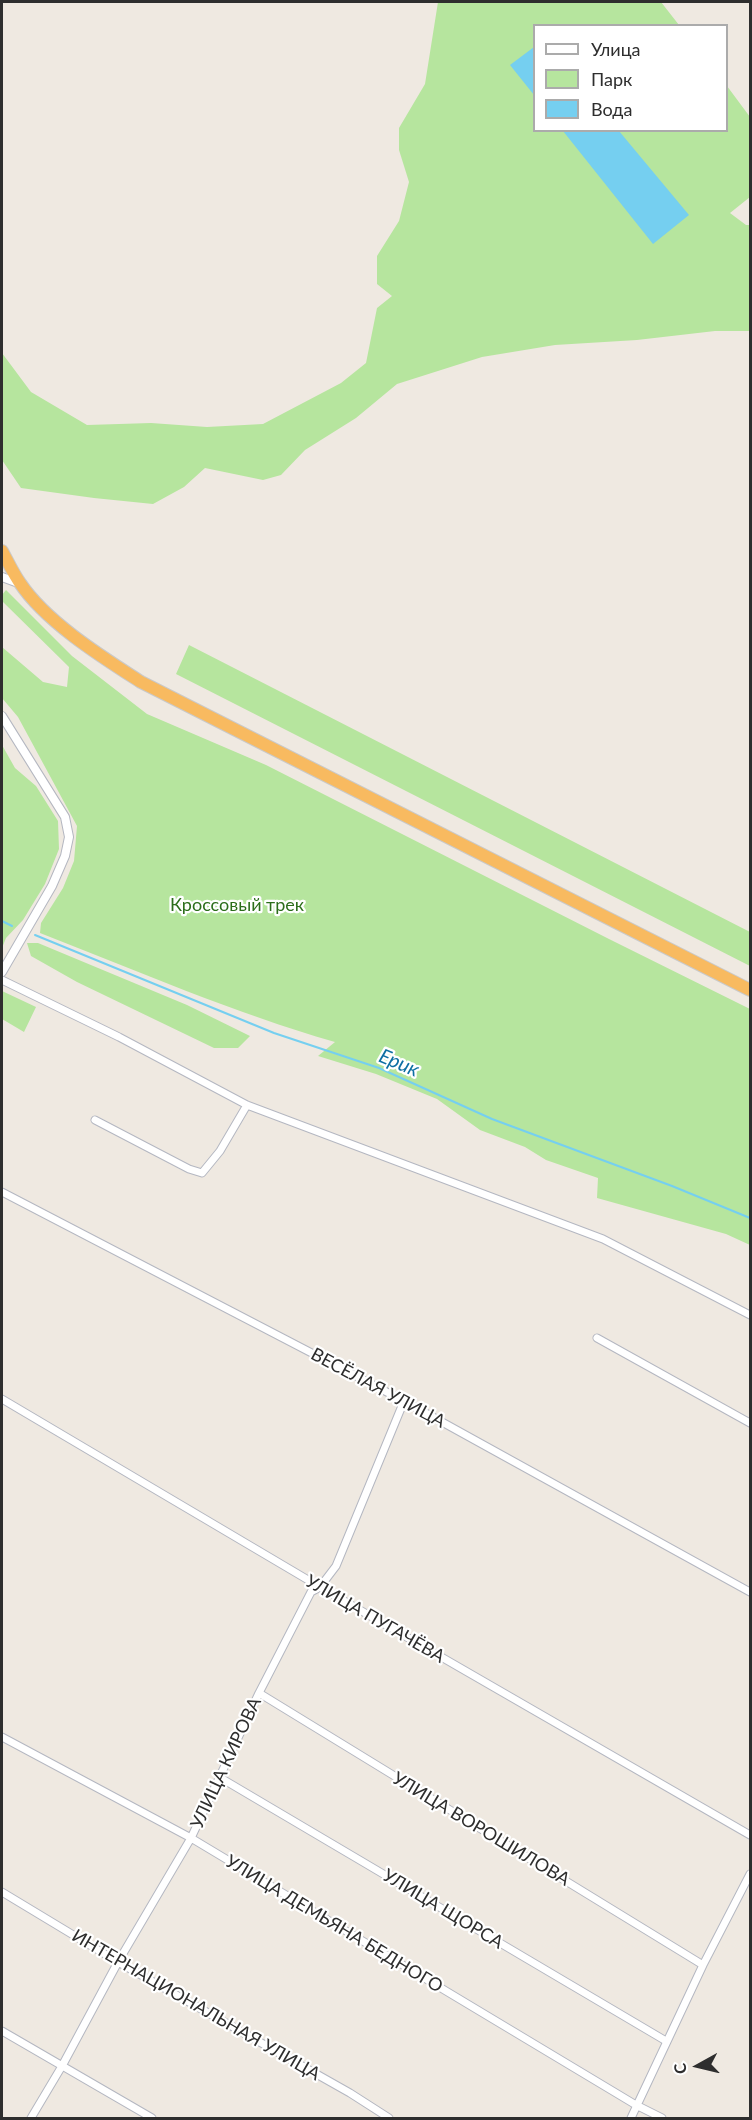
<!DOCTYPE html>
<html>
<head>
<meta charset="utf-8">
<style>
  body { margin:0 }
  #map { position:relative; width:752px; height:2120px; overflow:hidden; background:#efe9e1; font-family:Lato,sans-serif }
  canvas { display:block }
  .frame { position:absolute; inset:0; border:3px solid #2e2e2e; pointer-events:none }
  .legend { position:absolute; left:533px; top:24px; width:195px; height:108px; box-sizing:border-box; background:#fff; border:2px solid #ababab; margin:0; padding:8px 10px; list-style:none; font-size:18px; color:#2e2e2e }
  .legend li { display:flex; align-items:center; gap:12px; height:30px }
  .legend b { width:30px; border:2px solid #ababab }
  .north { position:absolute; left:668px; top:2036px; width:60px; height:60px; -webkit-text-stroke:4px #fff; paint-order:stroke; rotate:262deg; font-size:16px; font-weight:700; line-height:24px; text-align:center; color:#2e2e2e }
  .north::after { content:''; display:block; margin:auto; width:21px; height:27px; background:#2e2e2e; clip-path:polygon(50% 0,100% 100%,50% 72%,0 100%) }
</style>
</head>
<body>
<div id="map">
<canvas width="752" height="2120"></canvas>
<div class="frame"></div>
<ul class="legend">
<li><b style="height:8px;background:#fff"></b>Улица</li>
<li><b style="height:16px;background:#b6e59e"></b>Парк</li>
<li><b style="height:16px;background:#75cff0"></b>Вода</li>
</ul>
<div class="north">С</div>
</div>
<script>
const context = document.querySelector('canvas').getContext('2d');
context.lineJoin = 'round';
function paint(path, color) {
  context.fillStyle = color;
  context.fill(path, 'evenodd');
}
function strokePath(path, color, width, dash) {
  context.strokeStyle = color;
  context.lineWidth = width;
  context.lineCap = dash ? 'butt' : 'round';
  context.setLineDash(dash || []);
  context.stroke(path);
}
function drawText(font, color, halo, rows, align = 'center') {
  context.font = font + ' Lato,sans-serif';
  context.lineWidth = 4.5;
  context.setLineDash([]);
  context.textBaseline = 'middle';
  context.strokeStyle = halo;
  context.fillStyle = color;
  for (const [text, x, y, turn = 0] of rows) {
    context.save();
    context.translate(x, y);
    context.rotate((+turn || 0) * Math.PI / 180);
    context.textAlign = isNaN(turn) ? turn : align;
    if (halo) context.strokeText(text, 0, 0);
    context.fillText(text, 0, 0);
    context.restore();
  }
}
paint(new Path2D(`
  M438,2H661L679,25L534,26V130H726L727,86L750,117V197L730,213L746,225H750V331H715L637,340L555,345L482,357L397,384L356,418L305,450L281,475L263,480L205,468L184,487L153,504L94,498L21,488L2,460V353L31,392L87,425L151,423L207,427L263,424L341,383L366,363L377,308L392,296L377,284V256L399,221L409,182L399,150V128L425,84Z
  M6,590L72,656L147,714L266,765L609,939L750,1009V1245L726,1234L597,1198L598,1178L546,1160L525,1147L480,1130L437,1099L376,1074L318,1056L335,1042C234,1013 138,971 40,933L41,923L63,888L74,861L77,826L18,717L2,698V647L43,682L67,687L69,667L2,601V595Z
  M189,645L750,932V966L176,674Z
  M2,745L15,768L36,786L58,821L59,849L45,884L23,920L6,938L2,948Z
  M27,943H38L187,1005L250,1036L238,1048H214L77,982L31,956Z
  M2,991L36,1007L24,1032L2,1019Z`), '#b6e59e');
paint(new Path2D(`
  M534,47V95L510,65Z
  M563,131H619L689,215L653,244Z`), '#75cff0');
strokePath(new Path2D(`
  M2,921L12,926
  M35,935L274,1033L379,1068L492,1119L672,1186L750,1218`), '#75cff0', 2);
const minor = new Path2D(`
  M2,980L119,1037L247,1105L603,1239L750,1315
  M95,1120L189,1169L202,1173L220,1151L247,1105
  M2,1192L404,1401L750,1592
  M597,1338L750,1423
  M2,1399L320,1587L750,1835
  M259,1693L703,1965
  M2,1737L191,1838L636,2105L662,2118
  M219,1777L666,2041
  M2,1892L118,1962L350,2093L389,2118
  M2,2031L152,2118
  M31,2118L62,2066L118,1962L191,1838L259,1693L311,1592L320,1587L336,1566L404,1401
  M631,2118L703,1965L750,1874`);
const tertiary = new Path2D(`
  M2,577L21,584
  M2,716L65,817L69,837L65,856L52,886L2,972`);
const trunk = new Path2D(`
  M2,551C8,562 13,573 20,583C46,622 102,657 141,682L750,990`);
strokePath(minor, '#b4b7c1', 9);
strokePath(tertiary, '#b4b7c1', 10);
strokePath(trunk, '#c9c9c9', 14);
strokePath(minor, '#fff', 7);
strokePath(tertiary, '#fff', 8);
strokePath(trunk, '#f8ba60', 12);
drawText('18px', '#2c6e1b', '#fff', [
  ["Кроссовый трек",237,905]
]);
drawText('18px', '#2e2e2e', '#fff', [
  ["ВЕСЁЛАЯ УЛИЦА",378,1388,28],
  ["УЛИЦА ПУГАЧЁВА",375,1619,30],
  ["УЛИЦА КИРОВА",226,1763,-65],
  ["УЛИЦА ВОРОШИЛОВА",481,1829,31],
  ["УЛИЦА ЩОРСА",443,1909,31],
  ["УЛИЦА ДЕМЬЯНА БЕДНОГО",334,1924,31],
  ["ИНТЕРНАЦИОНАЛЬНАЯ УЛИЦА",196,2005,30]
]);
drawText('italic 20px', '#0d6fa3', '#fff', [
  ["Ерик",399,1063,23]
]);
</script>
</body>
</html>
